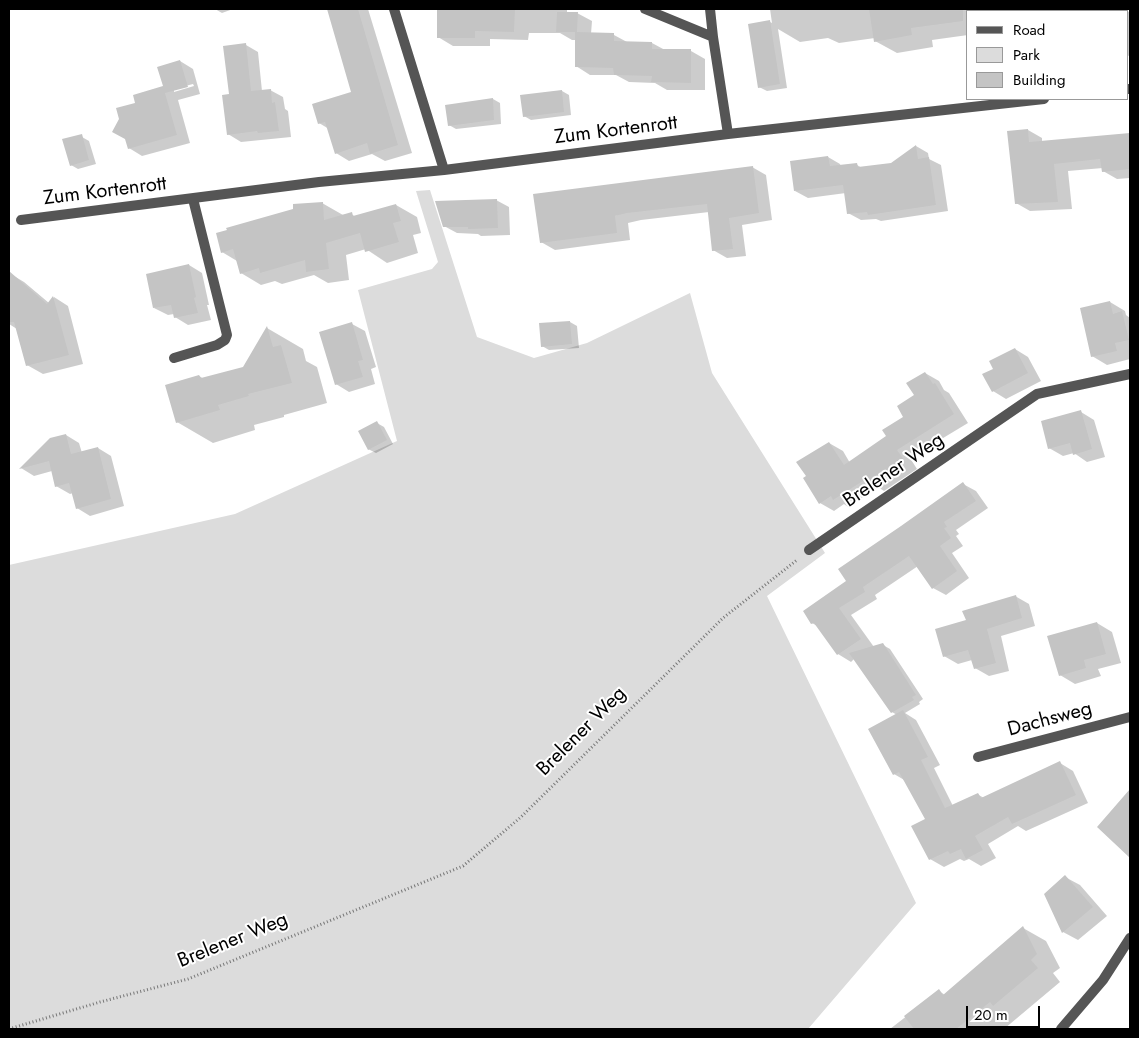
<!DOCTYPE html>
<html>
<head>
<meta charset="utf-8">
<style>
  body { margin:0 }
  #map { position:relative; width:1139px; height:1038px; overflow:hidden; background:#fff; font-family:Jost,sans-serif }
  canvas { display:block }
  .frame { position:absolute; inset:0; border:10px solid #000; pointer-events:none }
  .legend { position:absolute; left:966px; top:10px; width:162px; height:90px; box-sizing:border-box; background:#fff; border:1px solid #999; margin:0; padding:6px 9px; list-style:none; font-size:15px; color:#000 }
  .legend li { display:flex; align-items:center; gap:10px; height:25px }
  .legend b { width:25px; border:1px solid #999 }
  .scale { position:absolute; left:966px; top:1006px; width:74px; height:22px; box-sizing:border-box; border:2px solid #000; border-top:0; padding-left:6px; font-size:15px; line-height:18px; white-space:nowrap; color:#000; -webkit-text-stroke:4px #fff; paint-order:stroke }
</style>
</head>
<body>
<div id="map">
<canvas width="1139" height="1038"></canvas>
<div class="frame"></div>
<ul class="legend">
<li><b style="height:6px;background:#555"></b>Road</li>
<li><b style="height:14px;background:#dcdcdc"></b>Park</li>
<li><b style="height:14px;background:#c4c4c4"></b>Building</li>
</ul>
<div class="scale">20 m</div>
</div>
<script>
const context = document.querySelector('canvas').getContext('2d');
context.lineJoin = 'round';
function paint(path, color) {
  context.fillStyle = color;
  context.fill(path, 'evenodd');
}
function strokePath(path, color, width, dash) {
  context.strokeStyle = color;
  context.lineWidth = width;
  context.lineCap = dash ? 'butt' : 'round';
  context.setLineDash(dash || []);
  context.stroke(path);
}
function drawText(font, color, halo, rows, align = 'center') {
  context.font = font + ' Jost,sans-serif';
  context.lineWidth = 4;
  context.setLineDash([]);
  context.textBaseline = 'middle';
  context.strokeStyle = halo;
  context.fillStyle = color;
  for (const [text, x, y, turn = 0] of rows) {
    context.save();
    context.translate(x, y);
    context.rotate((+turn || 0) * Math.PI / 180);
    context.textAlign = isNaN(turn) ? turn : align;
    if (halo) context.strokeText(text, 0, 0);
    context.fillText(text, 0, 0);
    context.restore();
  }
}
paint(new Path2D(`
  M430,190L477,337L534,358L587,343L690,293L712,373L825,553L767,596L916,903L808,1029H9V565L235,514L397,441L358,290L432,269L438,262L416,191Z`), '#dcdcdc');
paint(new Path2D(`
  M215,9H233L222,13Z
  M328,9H368L412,153L385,161L372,154L349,161L336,153L329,129L319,123L353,93Z
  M438,9H567V13H577L592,21L591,34L614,35L627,42L652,43L665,50L691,51L705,59V90H667L655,83L629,82L616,75H590L576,66V40H572L560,33H529L528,40L490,39V46H453L438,37Z
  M770,9H1126V11H968V35L932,40L933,47L897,53L875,41V38L839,43L828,38L800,42L778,29L787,88L767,91L759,87L770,22L772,23Z
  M1130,11V55L1128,56V12Z
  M246,45L258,52L262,91L270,90L283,97L285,109L288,111L291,137L241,142L228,134L230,95Z
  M180,61L193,69L200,94L178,100L190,143L142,156L129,148ZM193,84L194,86L174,92V89Z
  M562,91L569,95L571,115L531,120L524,116Z
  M493,99L500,103L501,124L456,129L449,125L447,106Z
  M1028,130L1042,138V142L1130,134V178L1117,179L1103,171V168L1068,171L1072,209L1030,211L1016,203Z
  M82,137L89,141L96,164L78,169L71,165Z
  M916,146L928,153L929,159L941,165L948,211L881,221L876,219L861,220L848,213L846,193L808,198L795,191L828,157L840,164L841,167L857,165L862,168L892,164Z
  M752,167L766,175L772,220L742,225L746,256L727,258L713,250L709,212L641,220L628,223L630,240L555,250L541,242Z
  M496,200L509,207L510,235L481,236L478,234L457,233L444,226Z
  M322,203L343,215L351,214L356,217L396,205L417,217L421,233L413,235L418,253L387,263L366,249L346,255L349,280L328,283L314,275L282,284L275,281L261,285L241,273L237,261L222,252Z
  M189,265L202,273L209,305H207L211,320L188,325L175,317L174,314L168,315L154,308Z
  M9,273L24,282L49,303L54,297L68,306L83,364L43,374L27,365L17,329L9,324Z
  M1110,302L1125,311L1126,315L1130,318V359L1107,365L1092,356Z
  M570,322L577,326L579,348L549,350L542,346Z
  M352,324L365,331L376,367L371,369L375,384L349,392L336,384Z
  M267,328L303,349L306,361L317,367L327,403L284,415V417L254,425L255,430L213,443L177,422L199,376L204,379L243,368Z
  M1015,349L1028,357L1041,381L1006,399L993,391L994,369Z
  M925,373L939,381L944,390L949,393L968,423L910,458L917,469L884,491L878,487L848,507L844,504L834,511L820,503L829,443L843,451L850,463L888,436L905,417Z
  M1081,412L1094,420L1105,457L1087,462L1074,453L1063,456L1049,448Z
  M377,423L384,427L393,444L376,453L368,449Z
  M66,435L79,443L82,453L98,448L111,456L124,506L90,516L77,508L73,493L70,494L56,486L52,471L34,476L21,468Z
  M963,484L976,491L988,508L956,530L959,534L956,536L963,546L952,553L969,578L946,595L933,588L918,566L875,595L877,599L851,615L874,647L883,645L890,649L923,699L919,702L920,704L905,713L916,720L940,765L934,768L953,806L977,794L984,798L1060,763L1073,771L1088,803L1026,831L1018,826L988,844L996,858L981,866L969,859L964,861L960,859L944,867L930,859L926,819L906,781L894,774L897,715L892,712L854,659L851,662L838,654L819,627L812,623L847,582Z
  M1015,596L1029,604L1035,626L1001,636L1009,671L989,676L975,668L972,660L958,664L944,656L968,621Z
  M1097,623L1112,632L1121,663L1098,669L1101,676L1075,684L1060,675Z
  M1130,791V855L1098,827Z
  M1065,877L1080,885L1107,916L1078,940L1063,932Z
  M1023,928L1046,941L1060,968L1053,973L1060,982L1004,1029H890L939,991L945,995Z`), '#0003');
paint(new Path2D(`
  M327,9H358L398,145L370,154L367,143L335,154L325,122L318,124L312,104L351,92Z
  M437,9H515L514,32L475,31V38H437Z
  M869,9H963V21L911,28L912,35L874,42Z
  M557,12H578L577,32L614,33V41L652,42V49H691V83L651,82L652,76L614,75L613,68L575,67V32H556Z
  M770,20L780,84L758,88L748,24Z
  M246,43L251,91L271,89L272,103L275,102L279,131L258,133L257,131L227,135L222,95L229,94L223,46Z
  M180,60L188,87L165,93L177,135L128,149L125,139L112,132L119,119L116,108L135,103L133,95L163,86L157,67Z
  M562,90L564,112L523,117L520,95Z
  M493,98L494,120L448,126L445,105Z
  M1028,129L1029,142L1130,133V169L1102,172L1100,159L1054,164L1058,202L1015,204L1007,131Z
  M82,134L89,160L70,166L62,139Z
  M916,145L918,159L929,157L936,205L868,215L867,212L847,214L843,185L794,191L790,161L828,156L830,166L857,163L858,167L891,163Z
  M753,166L759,213L729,218L733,249L712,251L707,204L627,213L615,216L617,233L540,243L533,194Z
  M497,199L498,228L468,229V227H443L435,201Z
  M323,202L324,220L352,212L353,216L396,204L401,221L393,223L399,242L365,252L360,233L326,243L329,269L306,272L305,260L260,273L259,268L240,274L233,249L221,253L216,233L227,230L226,228L293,209V204Z
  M189,264L196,297L194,298L198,313L174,318L171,305L153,308L146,274Z
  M9,271L47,304L53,296L69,355L26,366L14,322H9Z
  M1110,301L1113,314L1122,311L1129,340L1115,343L1117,351L1091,357L1080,308Z
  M570,321L572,344L541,347L539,323Z
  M352,322L363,360L358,361L363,377L335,385L319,332Z
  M267,326L273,347L281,345L292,383L248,394L249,396L218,405L220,410L176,423L165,385L199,375L201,378L243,367Z
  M1015,348L1028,373L992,392L982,374L993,369L989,361Z
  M925,372L933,384L935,383L954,414L897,450L904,460L870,484L866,479L833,500L831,496L819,504L803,478L806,476L796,462L829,442L844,465L886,436L882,430L903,417L897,406L914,395L906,383Z
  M1081,410L1092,449L1073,455L1070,443L1048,449L1041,421Z
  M377,421L387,440L368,450L358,431Z
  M66,434L71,454L98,447L111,499L76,509L69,483L55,487L49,461L19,469L50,438Z
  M963,482L976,501L944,522L947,527L944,528L951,538L940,546L957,571L932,589L909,556L863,587L865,592L839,608L861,639L837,655L814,623L811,624L803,611L846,581L838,569L901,526Z
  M1016,595L1022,618L987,629L996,663L974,669L968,650L943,657L935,629L966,620L962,611Z
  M1097,622L1106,654L1084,660L1086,668L1059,676L1047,636Z
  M883,643L916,695L912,697L914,700L891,713L849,653Z
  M903,710L928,757L921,760L945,808L978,793L981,798L1060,761L1076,795L1012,824L1008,817L975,836L983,850L966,859L961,849L950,854L948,851L929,860L911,826L925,819L899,772L893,775L868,729Z
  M1130,789V858L1097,827Z
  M1065,875L1093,907L1062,933L1044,894Z
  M1023,926L1037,954L1031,960L1038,968L993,1006L990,1002L956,1029H914L904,1016L939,989L943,995Z`), '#c4c4c4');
strokePath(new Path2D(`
  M9,1029L100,1002L188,979L463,866L521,817L723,618L797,560`), '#777', 3, [1, 2.5]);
strokePath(new Path2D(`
  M174,358L217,345L225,340L227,335L193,199`), '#555', 10);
strokePath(new Path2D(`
  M394,9L444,170
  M645,9L713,37
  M710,9L713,37L728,134
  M1128,89H1130
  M21,220L319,182L444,170L728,134L1044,99
  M809,550L1037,394L1130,374
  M978,757L1130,717
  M1061,1029L1103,980L1130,938`), '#555', 10);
drawText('20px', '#000', '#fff', [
  ["Zum Kortenrott",616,131,-7],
  ["Zum Kortenrott",105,192,-7],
  ["Brelener Weg",894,471,-34],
  ["Dachsweg",1050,720,-15],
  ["Brelener Weg",582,732,-45],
  ["Brelener Weg",233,941,-22]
]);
</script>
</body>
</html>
